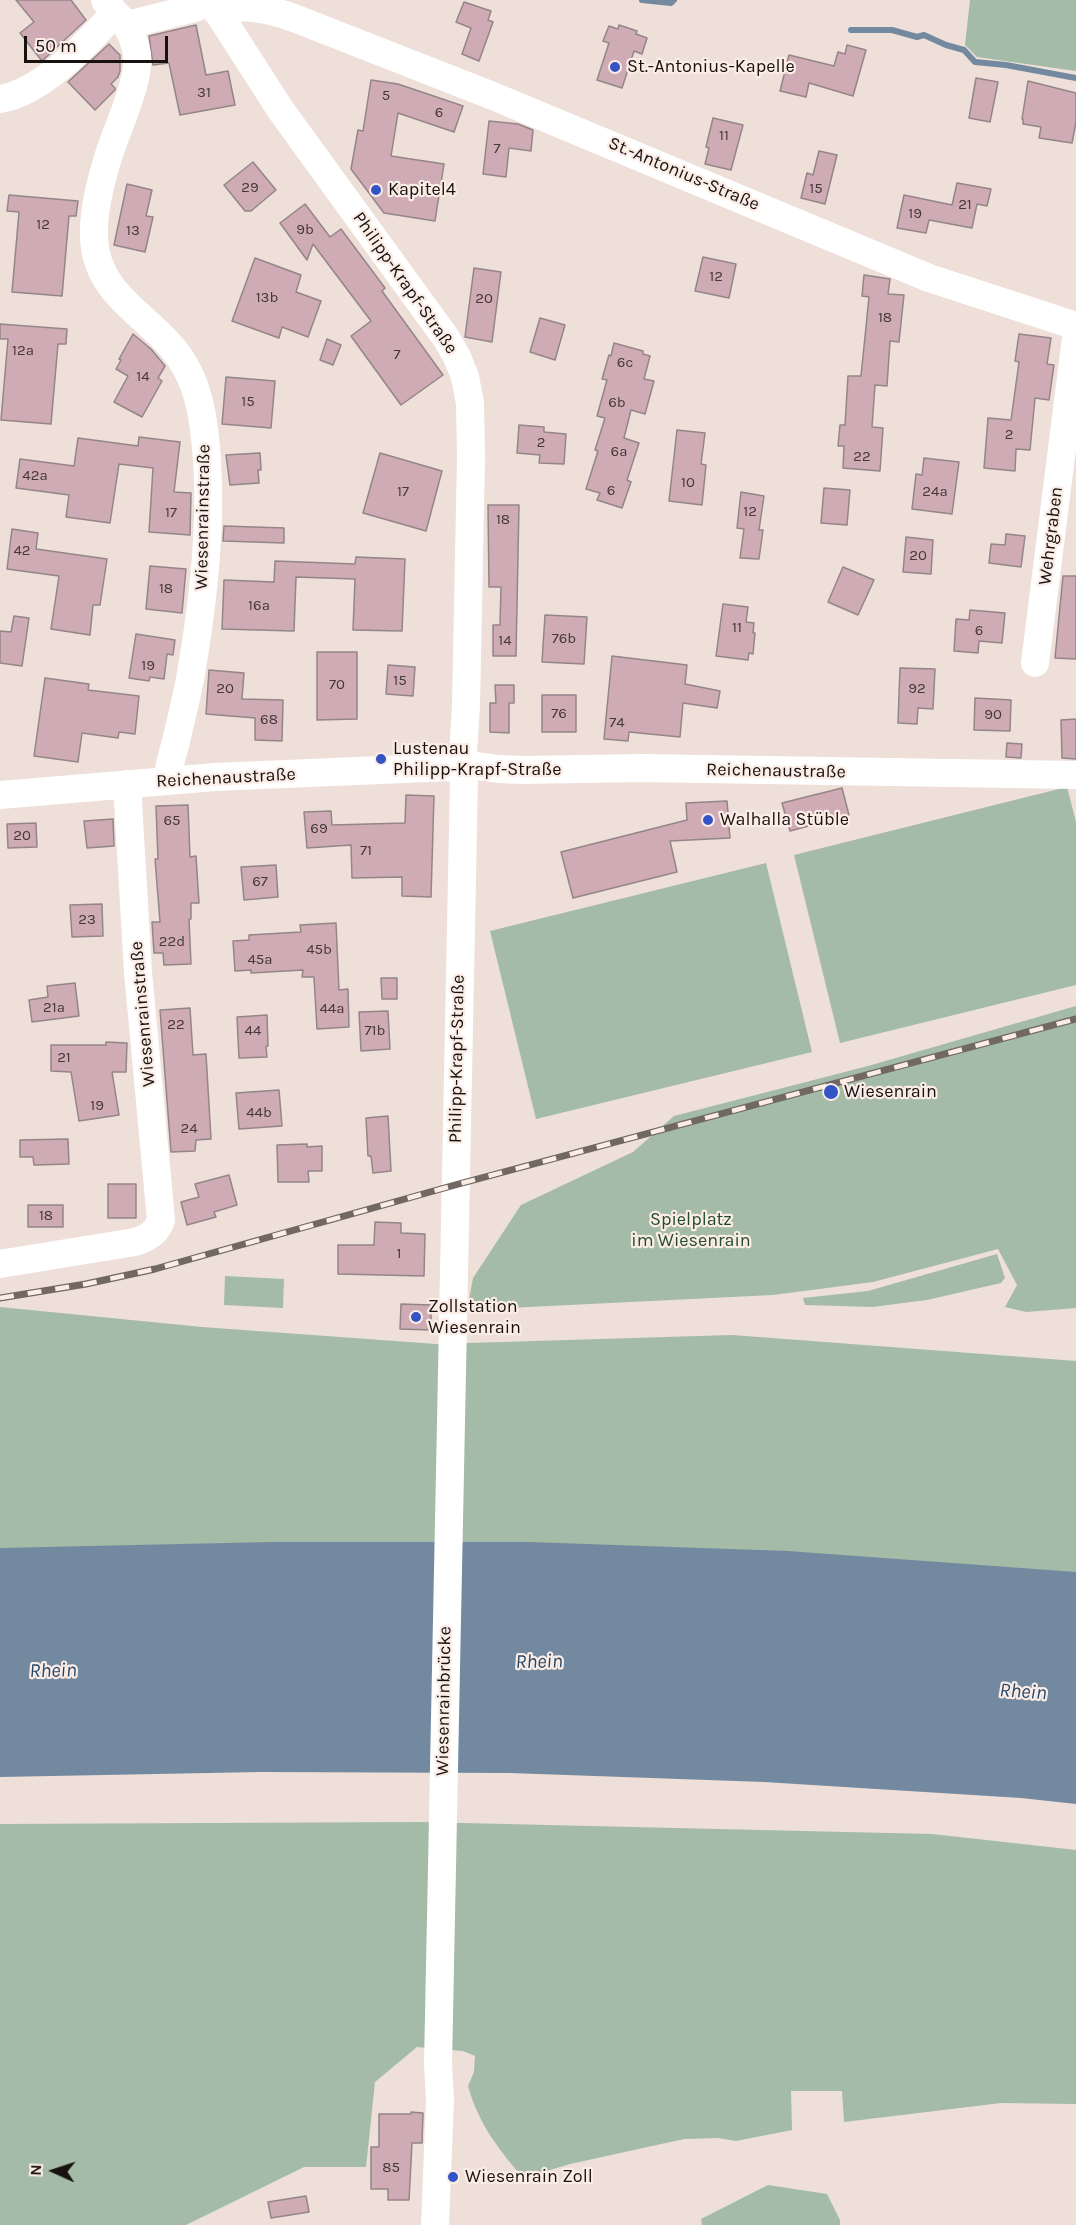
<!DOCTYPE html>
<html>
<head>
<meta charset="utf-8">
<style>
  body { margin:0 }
  #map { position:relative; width:1076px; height:2225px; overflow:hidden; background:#eedfd8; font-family:Karla,sans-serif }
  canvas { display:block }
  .north { position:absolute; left:24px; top:2141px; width:60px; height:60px; -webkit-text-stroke:4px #fbece5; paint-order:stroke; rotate:273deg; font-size:16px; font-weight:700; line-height:24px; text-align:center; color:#171210 }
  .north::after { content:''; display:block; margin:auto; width:21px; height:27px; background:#171210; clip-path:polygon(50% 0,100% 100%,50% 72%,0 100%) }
  .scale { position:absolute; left:24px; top:36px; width:144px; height:27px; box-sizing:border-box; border:3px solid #171210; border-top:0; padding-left:8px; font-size:18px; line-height:21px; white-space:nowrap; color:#171210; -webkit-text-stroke:4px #fbece5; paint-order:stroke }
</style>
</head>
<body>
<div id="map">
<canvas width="1076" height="2225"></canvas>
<div class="north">N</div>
<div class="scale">50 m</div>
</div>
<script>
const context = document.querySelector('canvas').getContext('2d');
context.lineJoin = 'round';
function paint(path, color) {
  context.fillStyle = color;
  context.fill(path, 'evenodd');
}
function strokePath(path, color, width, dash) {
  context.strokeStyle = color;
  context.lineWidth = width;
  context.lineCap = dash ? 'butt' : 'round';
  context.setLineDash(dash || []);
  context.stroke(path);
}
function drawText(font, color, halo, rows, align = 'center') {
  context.font = font + ' Karla,sans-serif';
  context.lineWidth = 4.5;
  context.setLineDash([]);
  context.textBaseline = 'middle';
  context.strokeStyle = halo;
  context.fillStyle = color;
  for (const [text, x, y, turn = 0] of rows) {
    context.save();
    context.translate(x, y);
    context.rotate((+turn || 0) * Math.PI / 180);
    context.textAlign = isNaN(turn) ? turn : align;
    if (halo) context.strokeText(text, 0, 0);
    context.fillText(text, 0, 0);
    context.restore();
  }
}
paint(new Path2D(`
  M970,0H1076V71L977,57L965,45Z
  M1067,787L1076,822V985L840,1043L794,855Z
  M766,863L812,1052L536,1119L490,931Z
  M1076,1006V1308L1026,1312L1005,1307L1017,1285L998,1249L873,1282L773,1295L467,1310L473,1278L521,1205L633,1152L674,1116L868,1066Z
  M997,1254L1005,1278L1001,1283L927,1300L872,1307L805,1305L803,1298L868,1291Z
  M225,1276L284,1279L283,1308L224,1305Z
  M0,1307L202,1327L436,1344L732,1335L1076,1361V1574L0,1549Z
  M420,1822L932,1834L1076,1850V2104L1001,2103L844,2122L842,2091H791L792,2130L736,2141L718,2138L684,2139L570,2164L523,2178C498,2148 479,2125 468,2086L474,2072L475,2056L463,2051L417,2047L375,2082L366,2167H304L186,2225H0V1824Z
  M768,2185L827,2194L840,2220V2225H702L701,2219Z`), '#a3bba7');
paint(new Path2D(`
  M271,1542H529L788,1551L1076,1572V1804L1021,1798L764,1782L510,1773L260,1772L0,1777V1548Z`), '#7389a0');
strokePath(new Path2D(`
  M642,0L671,3L674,0
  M851,30H892L917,37L924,35L946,45L964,50L975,62L1006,65L1076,78`), '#7389a0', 6);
const building = new Path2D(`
  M16,0H71L86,20L42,61L20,33L34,22Z
  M464,2L491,11L488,20L493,22L479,61L462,54L471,28L456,22Z
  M196,25L206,75L228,71L235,105L180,115L169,63L153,65L149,36Z
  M619,25L637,31L636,34L647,38L642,54L634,51L622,88L597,80L609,43L603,41L609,26L618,29Z
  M109,44L120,55V71L118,77L111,84L115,88V90L95,110L68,82Z
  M847,45L866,50L853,96L809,83L806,97L780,91L789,55L834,66L838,52L845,54Z
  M976,78L998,82L990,122L969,118Z
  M371,80L398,84L463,106L454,132L398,113L391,156L444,164L435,221L384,213L351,169L358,130L363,131Z
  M1028,81L1076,93V122L1072,143L1039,138L1041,127L1023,124V119H1022Z
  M713,118L743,125L731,170L705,164L709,148L706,147Z
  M489,121L518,124L533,130L531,151L509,148L506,177L483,174Z
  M819,151L837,155L825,204L801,198L807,173L813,175Z
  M253,162L276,190L251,211H245L224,185Z
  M957,183L991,189L987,206L977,204L972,228L929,220L926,233L897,228L904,195L952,205Z
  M127,184L152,190L146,216L153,217L145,252L114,245Z
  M9,195L78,201L76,216H69L62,296L12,292L19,212L7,211Z
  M305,204L330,237L341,229L385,288L382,291L443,375L401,405L351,336L371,321L313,244L307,260L280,223Z
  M703,257L736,264L729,298L695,291Z
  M255,258L301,275L296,292L321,301L308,337L282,327L279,338L232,321Z
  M474,268L501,272L492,342L465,337Z
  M864,275L890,279L888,294L904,295L899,342L890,341L887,386L875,385L872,427L883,428L880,471L843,468L844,446H838L840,425H845L848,376H861L869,297L862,296Z
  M540,318L565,325L555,360L530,352Z
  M0,324L67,329L66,344H58L51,424L1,420L8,339H0Z
  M133,334L151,349L165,366L158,378L162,381L142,417L114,402L128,376L116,369L121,360L119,359Z
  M1019,334L1051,338L1047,364L1054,365L1049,400L1035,398L1030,450L1016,449L1015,471L984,468L988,418L1011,420L1019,362L1015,361Z
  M327,339L341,345L333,365L320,360Z
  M614,343L643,351V354L650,356L644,379L654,381L645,414L631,410L624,438L639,443L627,480L631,482L622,508L597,500L600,493L586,489L598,451L595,450L605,418L597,416L607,380L602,379L609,355L611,356Z
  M226,377L275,381L271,428L222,424Z
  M519,425L544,427V432L566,434L564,464L539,463L540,455L517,453Z
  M677,430L705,433L701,464L706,465L702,505L669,501Z
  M139,437L180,442L174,492L191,493L190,535L149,532L153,468L119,464L110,523L66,517L69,495L16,488L20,459L74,466L78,438L138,446Z
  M260,453L261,470H258L259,483L230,485L226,455Z
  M380,453L442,471L426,531L363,513Z
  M924,458L959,462L952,514L912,509L916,474L922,475Z
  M824,488L850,490L847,525L821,523Z
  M741,492L764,496L759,530H763L759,559L740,558L744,529L737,528Z
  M488,505H519L516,656H493V625H500L501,587H489Z
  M224,526L284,528V543L223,541Z
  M12,529L38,533L36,549L107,559L100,605H93L90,635L51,629L59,576L7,569Z
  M1006,534L1025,536L1021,567L989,563L991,544L1005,545Z
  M906,537L933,540L931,574L903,572Z
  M356,557L405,559L402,631L353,630L355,579L296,577L294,631L222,629L224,580L274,582L275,561L355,564Z
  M150,566L186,569L182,613L146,609Z
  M843,567L874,580L858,615L828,602Z
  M1063,576H1076V659L1055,658Z
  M723,604L748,607L746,622L754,623L753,633H755L753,654L749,653L748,660L716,656Z
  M970,610L1005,613L1002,643L979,641L978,653L954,651L956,619L969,620Z
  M545,615L587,617L584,664L542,662Z
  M14,616L29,618L22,666L0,663V631L11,632Z
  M136,634L175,640L173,655L167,654L164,679L150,677L149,681L129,678Z
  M317,652H357V719L317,720Z
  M612,656L687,665L685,684L720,691L717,708L683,703L680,737L629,732L628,741L604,739Z
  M388,665L415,667L413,696L386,694Z
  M900,668L935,669L933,709L918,708L917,724L898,723Z
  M209,670L244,673L242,699L283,700L282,741L255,740V718L206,714Z
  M45,678L89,684L88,690L139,696L135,734L119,732L118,738L82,733L78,762L34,756Z
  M495,685H514V703H509V733L490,732V703H496Z
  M542,695H576V732H542Z
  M975,698L1011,700L1010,731L974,730Z
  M1076,719V759L1062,758L1061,720Z
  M1007,743L1022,744L1021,758L1006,757Z
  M842,788L849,815L790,831L782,803Z
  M406,795L434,796L431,897L402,896V877L352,878L351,845L307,848L304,812L331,811L332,825L405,823Z
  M727,801L730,838L670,841L677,872L573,898L561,852L687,820L686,803Z
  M188,805L190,857L196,856L199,903H191V919H189L191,964L164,965L163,953H154L152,922H160L155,859H158L156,806Z
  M113,819L114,846L87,848L84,821Z
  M36,823L37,847L8,848L7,824Z
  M276,865L278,897L244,900L241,867Z
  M102,904L103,936L72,937L70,905Z
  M336,923L339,990L348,989L349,1027L317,1029L314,977H302L303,970L251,973V970L235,971L233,941L249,940V935L301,932L300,925Z
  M381,978H397V999H382Z
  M75,983L79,1016L32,1022L29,1000L48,997L47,986Z
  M190,1008L193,1055L206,1054L211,1139L196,1140L195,1151L171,1152L160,1010Z
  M388,1011L390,1049L361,1051L359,1012Z
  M267,1015L268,1046H266L267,1057L239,1058L237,1017Z
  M106,1042L127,1043L126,1072H112L119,1115L79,1121L71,1072L51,1071V1045H106Z
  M279,1090L282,1126L239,1129L236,1093Z
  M388,1116L391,1171L373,1173L371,1156H368L366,1118Z
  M68,1139L69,1164L34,1165L33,1157H20V1140Z
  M307,1144V1147L322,1146V1171H308L309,1182H278L277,1145Z
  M229,1175L237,1205L214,1212L216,1217L187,1225L181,1202L199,1197L195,1184Z
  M108,1184H136V1218H108Z
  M28,1205H63V1227H28Z
  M375,1222L401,1223V1233L425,1234L424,1276L338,1274V1245H374Z
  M401,1304L431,1305V1330L400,1329Z
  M411,2112L423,2113L422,2143H412L409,2200H388V2189H371V2147H379V2114H411Z
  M306,2196L309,2212L271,2218L268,2202Z`);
paint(building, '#ceabb5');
strokePath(building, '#948589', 1.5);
strokePath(new Path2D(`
  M105,0C110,9 119,16 125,24C130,30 134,41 136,49C144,75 115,132 107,161C100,184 93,212 94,237C96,294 144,312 175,351C192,373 199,396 203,422C215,502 204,600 190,679C186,700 181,720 176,741C173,754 168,766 168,780
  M210,0L280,109L446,338L457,357L465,377L470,403L471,457L466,706L463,753
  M217,12C243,3 269,9 294,18L493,96L929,278L1076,326
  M127,25L195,8
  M0,99C43,92 86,44 115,13
  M1035,663L1076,338
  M477,766L498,769L523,770L642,768L1076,775
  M0,795L215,777L452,767
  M0,1264L135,1242C147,1238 157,1233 161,1220L138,972L127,784
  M435,2225L440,2100L438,2064L464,778`), '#fff', 28);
const rail = new Path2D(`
  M0,1298L86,1284L155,1269L455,1185L1076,1019`);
strokePath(rail, '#716864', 7);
strokePath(rail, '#fbece5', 4.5, [14]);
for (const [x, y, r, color] of [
  [615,67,6,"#3354c5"],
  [376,190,6,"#3354c5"],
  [381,759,6,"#3354c5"],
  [708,820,6,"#3354c5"],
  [831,1092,8,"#3354c5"],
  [416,1317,6,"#3354c5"],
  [453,2177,6,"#3354c5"]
]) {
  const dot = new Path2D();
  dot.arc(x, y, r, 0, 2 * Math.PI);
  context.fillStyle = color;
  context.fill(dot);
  strokePath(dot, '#fbece5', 2);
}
drawText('15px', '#453839', null, [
  ["31",204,93],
  ["5",386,96],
  ["6",439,113],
  ["11",724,136],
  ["7",497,149],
  ["29",250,188],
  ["15",816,189],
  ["21",965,205],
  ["19",915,214],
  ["12",43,225],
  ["9b",305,230],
  ["13",133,231],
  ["12",716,277],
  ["13b",267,298],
  ["20",484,299],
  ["18",885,318],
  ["12a",23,351],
  ["7",397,355],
  ["6c",625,363],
  ["14",143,377],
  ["15",248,402],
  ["6b",617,403],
  ["2",1009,435],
  ["2",541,443],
  ["6a",619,452],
  ["22",862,457],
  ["42a",35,476],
  ["10",688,483],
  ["6",611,491],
  ["17",403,492],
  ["24a",935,492],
  ["12",750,512],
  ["17",171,513],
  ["18",503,520],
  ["42",22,551],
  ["20",918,556],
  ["18",166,589],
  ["16a",259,606],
  ["11",737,628],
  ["6",979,631],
  ["76b",564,639],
  ["14",505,641],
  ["19",148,666],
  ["15",400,681],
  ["70",337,685],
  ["20",225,689],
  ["92",917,689],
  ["76",559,714],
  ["90",993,715],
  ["68",269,720],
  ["74",617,723],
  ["65",172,821],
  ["69",319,829],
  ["20",22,836],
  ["71",366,851],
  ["67",260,882],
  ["23",87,920],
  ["22d",172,942],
  ["45b",319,950],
  ["45a",260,960],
  ["21a",54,1008],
  ["44a",332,1009],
  ["22",176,1025],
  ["44",253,1031],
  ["71b",375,1031],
  ["21",64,1058],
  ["19",97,1106],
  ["44b",259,1113],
  ["24",189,1129],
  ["18",46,1216],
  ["1",399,1254],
  ["85",391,2168]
]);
drawText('18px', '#171210', '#fbece5', [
  ["St.-Antonius-Kapelle",627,67],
  ["Kapitel4",388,190],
  ["Lustenau",393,749],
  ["Philipp-Krapf-Straße",393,770],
  ["Walhalla Stüble",720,820],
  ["Wiesenrain",844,1092],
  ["Zollstation",428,1307],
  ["Wiesenrain",428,1328],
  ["Wiesenrain Zoll",465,2177]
], 'left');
drawText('18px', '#171210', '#fbece5', [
  ["St.-Antonius-Straße",684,174,23],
  ["Philipp-Krapf-Straße",405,283,55],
  ["Wiesenrainstraße",203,517,-89],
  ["Wehrgraben",1051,536,-83],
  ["Reichenaustraße",776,771,1],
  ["Reichenaustraße",226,778,-3],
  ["Wiesenrainstraße",143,1014,-95],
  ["Philipp-Krapf-Straße",457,1059,-89],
  ["Wiesenrainbrücke",444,1701,-89]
]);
drawText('18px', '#214c2c', '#fbece5', [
  ["Spielplatz",691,1220],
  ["im Wiesenrain",691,1241]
]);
drawText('italic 20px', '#24486c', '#fbece5', [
  ["Rhein",539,1662,-1],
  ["Rhein",53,1671,-1],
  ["Rhein",1023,1692,4]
]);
</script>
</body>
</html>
